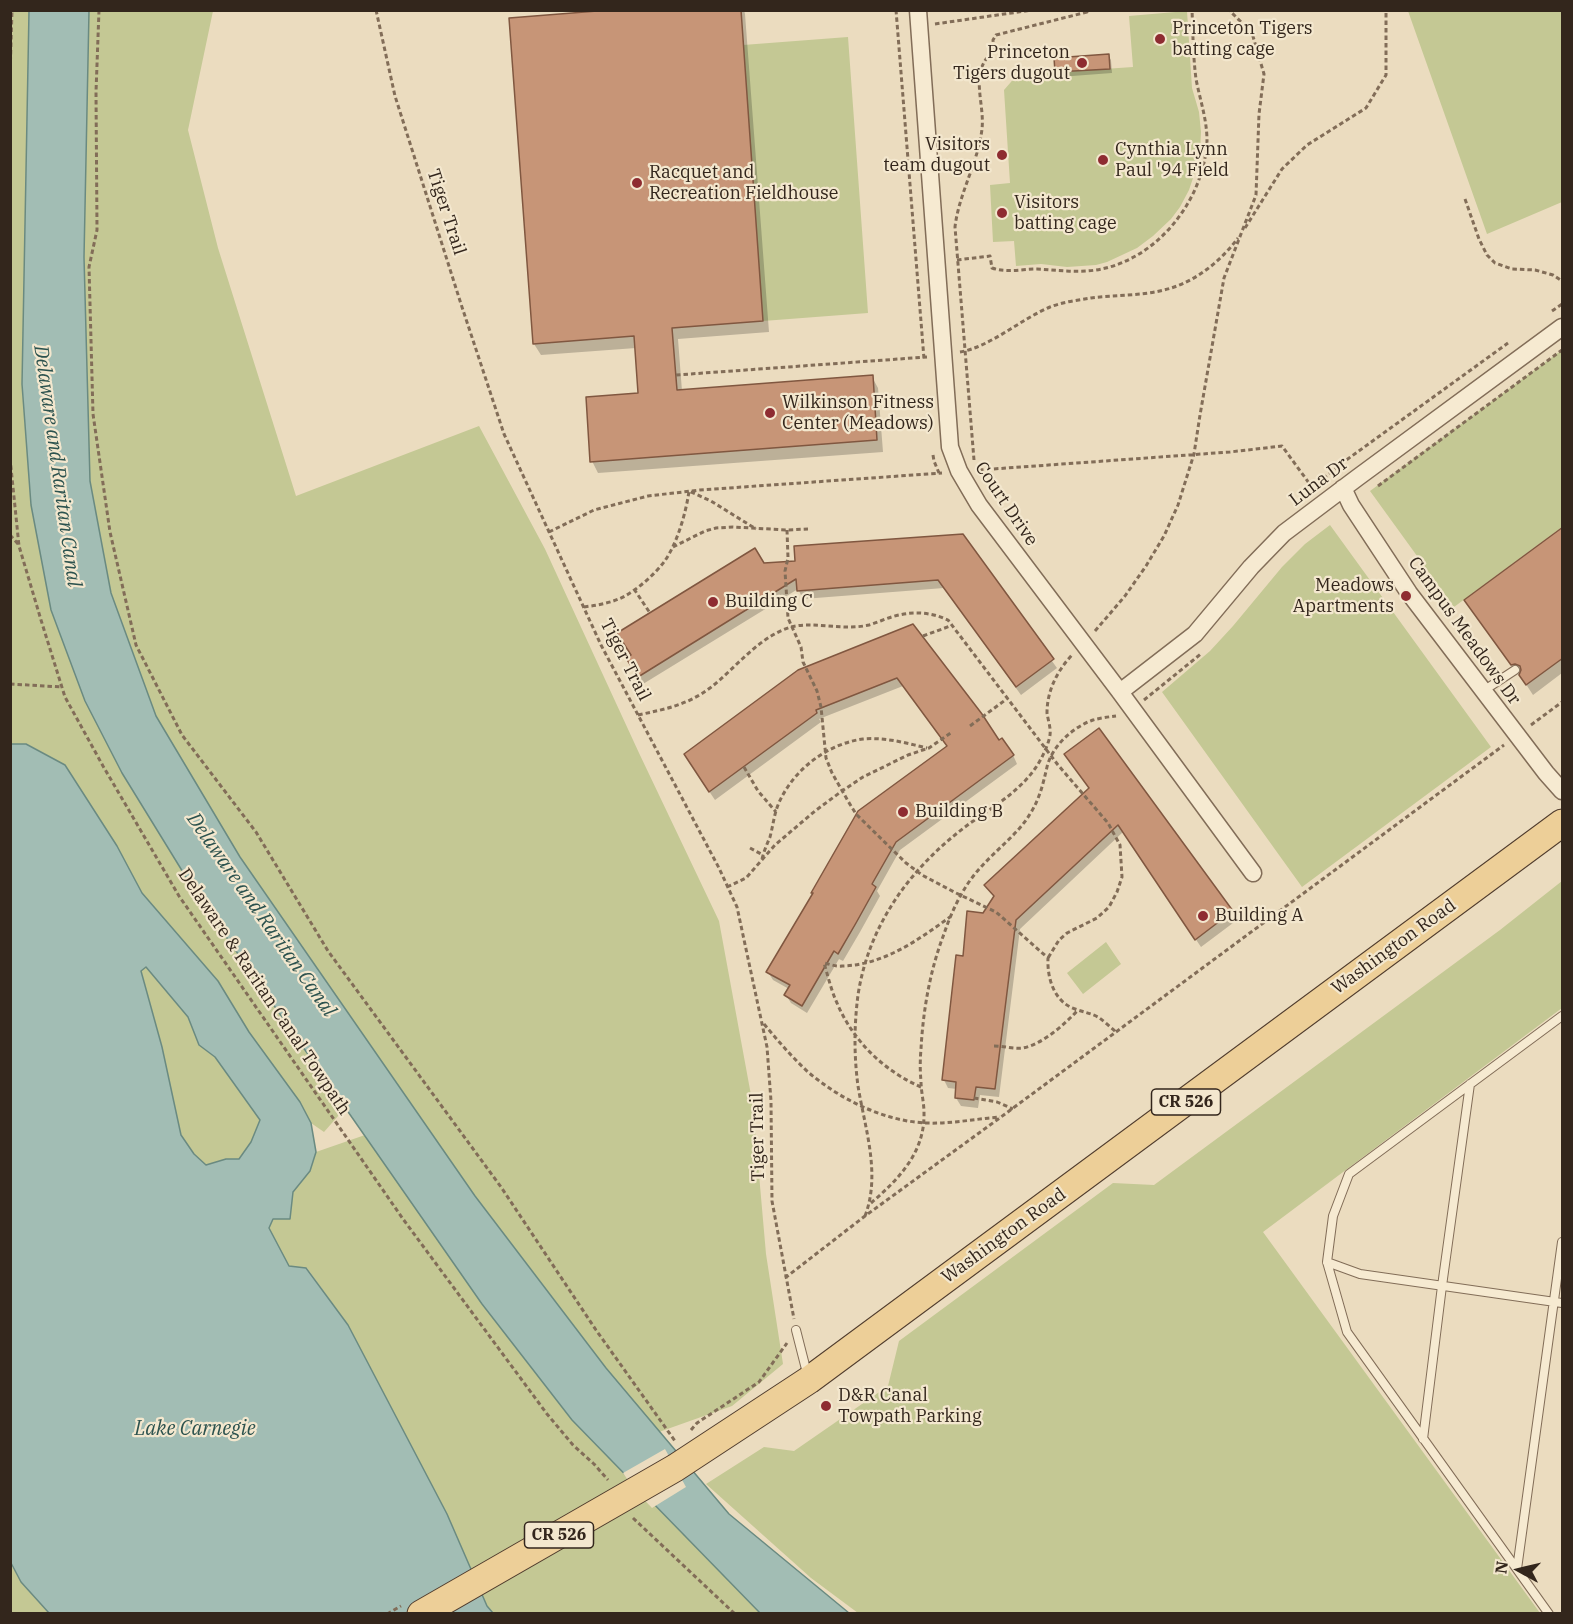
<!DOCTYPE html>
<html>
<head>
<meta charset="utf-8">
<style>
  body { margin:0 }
  #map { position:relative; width:1573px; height:1624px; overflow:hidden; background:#ebdcbf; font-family:"IBM Plex Serif",serif }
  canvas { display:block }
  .frame { position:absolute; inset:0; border:12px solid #33261c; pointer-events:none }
  .north { position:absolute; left:1489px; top:1540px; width:60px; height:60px; -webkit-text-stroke:4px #f3e7ce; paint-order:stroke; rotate:278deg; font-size:16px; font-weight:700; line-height:24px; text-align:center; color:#33261c }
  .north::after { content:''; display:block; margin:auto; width:21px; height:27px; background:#33261c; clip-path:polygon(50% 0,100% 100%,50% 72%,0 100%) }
</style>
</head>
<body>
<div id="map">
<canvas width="1573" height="1624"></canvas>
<div class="frame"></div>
<div class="north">N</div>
</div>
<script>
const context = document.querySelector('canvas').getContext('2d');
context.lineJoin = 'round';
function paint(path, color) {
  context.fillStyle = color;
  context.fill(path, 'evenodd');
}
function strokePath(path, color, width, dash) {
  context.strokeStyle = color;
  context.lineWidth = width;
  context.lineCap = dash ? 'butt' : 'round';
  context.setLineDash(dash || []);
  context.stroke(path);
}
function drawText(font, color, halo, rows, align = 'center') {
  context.font = font + ' "IBM Plex Serif",serif';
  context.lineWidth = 4.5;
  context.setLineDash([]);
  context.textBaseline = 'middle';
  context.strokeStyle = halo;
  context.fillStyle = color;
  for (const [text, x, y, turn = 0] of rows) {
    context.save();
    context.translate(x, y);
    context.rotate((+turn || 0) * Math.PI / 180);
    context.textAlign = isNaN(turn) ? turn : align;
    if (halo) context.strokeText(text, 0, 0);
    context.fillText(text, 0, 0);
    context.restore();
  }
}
paint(new Path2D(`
  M10,11H29L22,385L31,505L51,610L85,700L122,773L197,895L346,1107L324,1132L311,1123L300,1102L249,1032L218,981L142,893L117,846L65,765L27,744H11Z
  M89,11H213L188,130L218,248L296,496L479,426L545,549L639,753L719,921L753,1106L766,1254L783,1364L732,1406L659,1432L606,1368L475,1196L240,857L156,716L111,593L90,481L84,257Z
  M1187,11L1192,88L1199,112L1201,132L1200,152L1196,169L1189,190L1180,207L1171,219L1153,236L1137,248L1107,262L1096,265L1067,267L1041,264L1016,266L1014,241L993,242L990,185L1010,183L1004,90L1017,75L1133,67L1129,16Z
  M1408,11H1562V202L1487,234Z
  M848,37L868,313L763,321L743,45Z
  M1562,350V527L1454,607L1370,491Z
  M1330,525L1491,747L1302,887L1162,692L1210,651L1233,626L1282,567L1305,544Z
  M1562,881V1008L1263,1232L1540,1613H858L811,1578L706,1484L764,1447L794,1451L888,1386L899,1341L1113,1183L1154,1185L1500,930Z
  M1106,942L1121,964L1083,994L1067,973Z
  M146,967L188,1017L199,1045L215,1057L260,1120L251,1142L239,1159H226L206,1165L194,1154L181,1135L162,1047L141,970Z
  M365,1135L482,1304L572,1420L760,1613H493L487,1606L447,1514L348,1325L307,1268L289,1267L269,1228L273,1219H290L293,1192L310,1171L316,1152Z
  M10,1563L21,1582L49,1613H11Z`), '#c4c894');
const water = new Path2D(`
  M29,11H89L84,257L90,481L111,593L156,716L240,857L475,1196L606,1368L729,1514L849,1613H760L572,1420L482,1304L197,895L122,773L85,701L51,610L31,505L22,384Z
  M10,744H26L65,765L117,846L142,893L218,981L249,1032L300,1102L311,1123L316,1152L310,1171L293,1192L290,1219H273L269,1228L289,1266L306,1268L348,1325L447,1514L487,1606L493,1613H49L21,1582L11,1563ZM146,967L188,1017L199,1045L215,1057L260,1120L251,1142L239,1159H226L206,1165L194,1154L181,1135L162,1047L141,971Z`);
paint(water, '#a2bdb4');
strokePath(water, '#6a8a81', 1.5);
paint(new Path2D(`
  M665,1449L686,1487L652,1508L634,1489L623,1473Z`), '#ebdcbf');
paint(new Path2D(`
  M630,10H744L745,14L769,332L678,339L682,391L872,377L878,388L883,452L598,473L592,461L640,395L636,348L541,355L534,344Z
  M1108,55L1111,60L1112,73L1059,77L1056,72Z
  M1562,529V673L1533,695L1520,675L1519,676L1472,611L1465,600Z
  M962,536L1057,668L1021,695L944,588L803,599L798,589L643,684L628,659L763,565L796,562Z
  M913,626L999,742L1013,755L1017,764L900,850L877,891L880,896L860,932L843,961L839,959L807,1013L791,1003L786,995L789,989L773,980L768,972L949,747L903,686L819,719L821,722L715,800L690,763Z
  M1098,730L1237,920L1201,947L1123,832L1020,929L999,1097L980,1095L978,1108L961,1106L956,1098L957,1089L948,1088L944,1080L964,957L984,914L995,898L986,885L1090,789Z`), '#0003');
const building = new Path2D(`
  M610,10H741L763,321L672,328L677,390L873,375L877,440L590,462L586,397L638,393L634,336L533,344L509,18Z
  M1109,54L1110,69L1055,72L1054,58Z
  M1563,527V658L1526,685L1519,675L1521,670L1520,666L1515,664L1511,665L1464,600Z
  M963,534L1054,659L1016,687L938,580L797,591L796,579L638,677L626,658L631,655L617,633L755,548L764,563L795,561L794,546Z
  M913,624L982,714L999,740L1002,738L1014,755L896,842L872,884L876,887L856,923L838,954L834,951L802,1006L784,995L790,985L766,972L813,893H811L858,811L947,746L897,678L816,710L817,713L709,792L684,754L798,670Z
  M1099,728L1233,911L1195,940L1118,825L1016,920L995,1089L976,1087L974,1100L955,1098L956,1082L942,1080L956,955L963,956L967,911L983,913L994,896L984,885L1089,788L1064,754Z`);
paint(building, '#c79577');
strokePath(building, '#805740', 1.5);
const service = new Path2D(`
  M1483,691L1515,670
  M1327,1262L1360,1274L1562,1303
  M796,1330L808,1377
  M1423,1439L1442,1286L1470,1084
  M1517,1569L1562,1242
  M1549,1614L1347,1332L1327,1262L1333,1216L1349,1174L1562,1016`);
const minor = new Path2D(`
  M918,10L950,447L959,471L979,505L1120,692L1253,873
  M1343,488L1351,505L1409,593L1546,773L1562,791
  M1120,692L1195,634L1251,567L1284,533L1357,478L1562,327`);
const primary = new Path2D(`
  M421,1614L675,1468L809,1380L1562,823`);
strokePath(service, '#826d58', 10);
strokePath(minor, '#826d58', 19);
strokePath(primary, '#503c2d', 29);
strokePath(new Path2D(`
  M99,10L96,92L97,230L89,267L93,414L110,532L136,645L182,735L256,832L328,951L501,1187L596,1330L675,1441
  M376,10L395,96L461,304L504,434L601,645L719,868L737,907L767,1047L771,1101L772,1201L794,1319
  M896,10L924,359
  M935,24L1032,10
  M10,77L12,10
  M1465,199L1479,239L1487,255L1495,263L1512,269L1535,270L1553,275L1562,281
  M1245,228L1282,169L1307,145L1366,108L1386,75V10
  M957,260L990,256L992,268C1007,273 1022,269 1037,269C1057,270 1076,273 1096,270C1156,261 1204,201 1207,141C1207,119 1200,100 1196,79C1193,56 1193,33 1192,10
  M1552,311L1562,304
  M960,352C990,347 1021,319 1050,307C1063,302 1078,300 1091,298C1115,295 1140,296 1164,290C1194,283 1220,262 1238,238
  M676,375L927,357
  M933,455L934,461L939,473
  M10,458L19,546L41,620L65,697L103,766L179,896L403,1219L547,1414L573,1445L594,1464L608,1480
  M974,460L955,227C959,193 978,163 982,129C985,102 968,71 994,51L993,40L996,35L1087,12V10
  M979,470L1230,452L1282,446L1309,483L1314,486L1345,461L1508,343
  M1378,486L1562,350
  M787,530L788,558L785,571L788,618L801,647L803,662L817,691L821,707L826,758L832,773L848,801L856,814L906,863L922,875L956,893L996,912L1048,958C1047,978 1054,1002 1075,1009C1083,1012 1090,1013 1098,1017C1104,1021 1110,1027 1116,1032
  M549,532L594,510L648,496L700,490L942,473
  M10,535L19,545
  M673,547L705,531L716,528L733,527L787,530L808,529
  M634,589L650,613
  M584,607C598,605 612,603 625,596C639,588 654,575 664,562C677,544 686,513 689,491L711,501L756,529
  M1095,631L1125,596L1146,566L1164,536L1178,505L1194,454L1200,415L1224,278L1256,195L1259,114L1264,74L1252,33L1229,10
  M923,636L953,625
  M10,684L62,687
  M1144,700L1202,653
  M638,715C666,709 687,705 710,688C736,668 758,637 791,627C814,621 843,631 869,625C879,622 889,617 899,615C916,611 933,613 948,620L1058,765L1108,823L1120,845L1122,877L1117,892L1109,907L1097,918L1067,933L1059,940L1048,958
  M1531,725L1562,702
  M970,726L1008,698
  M744,767L758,791L776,812
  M750,848L763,855
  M762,859C764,851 767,844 770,837C773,826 774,815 778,805C792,771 826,744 863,739C885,737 906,743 927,748
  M727,887L746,878L775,845L815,811L842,791L863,777L908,755L929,748L952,732
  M764,1024C778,1041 792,1057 808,1072C840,1099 883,1121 926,1123C950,1124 975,1119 1000,1117
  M994,1046C1004,1046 1013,1049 1023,1048C1043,1044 1065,1024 1078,1010
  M921,1087C884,1071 853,1041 837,1003C831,990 828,976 824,963C830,964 836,967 842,966C884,965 918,940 950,917
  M974,1098L997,1102L1013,1109
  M871,1203C899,1179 925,1152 924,1113C924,1102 921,1092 921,1081C920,1071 920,1060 921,1049C923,1011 930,970 944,934C952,910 964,885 981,867C997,849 1018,834 1030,814C1040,798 1043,784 1047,767C1052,746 1073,727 1093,720C1100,718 1108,717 1116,716
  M865,1216C881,1174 865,1129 858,1086C854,1056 854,1026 858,995C869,923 912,866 969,824C996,805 1027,787 1042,757C1045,751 1049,742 1050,735C1051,728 1048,720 1047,713C1047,691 1057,671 1072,655
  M785,1278L865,1216L1001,1117L1504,745
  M691,1430L697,1423L759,1382L787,1343
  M633,1518L735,1614
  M387,1614L401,1606`), '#826d58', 3, [4.5, 3]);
strokePath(service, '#f6ead1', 8);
strokePath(minor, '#f6ead1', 16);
strokePath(primary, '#edcf98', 27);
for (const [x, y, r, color] of [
  [1160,39,6,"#8e2c31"],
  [1082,63,6,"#8e2c31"],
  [1002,155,6,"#8e2c31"],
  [1103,160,6,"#8e2c31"],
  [637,183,6,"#8e2c31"],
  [1002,213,6,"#8e2c31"],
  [770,413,6,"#8e2c31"],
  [1406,596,6,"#8e2c31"],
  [713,602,6,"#8e2c31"],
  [903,812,6,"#8e2c31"],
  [1203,916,6,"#8e2c31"],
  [826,1406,6,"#8e2c31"]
]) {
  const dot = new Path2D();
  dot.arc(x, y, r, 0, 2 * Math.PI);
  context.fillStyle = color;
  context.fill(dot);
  strokePath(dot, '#f3e7ce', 2);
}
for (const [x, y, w] of [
  [1186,1102,69],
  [559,1535,69]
]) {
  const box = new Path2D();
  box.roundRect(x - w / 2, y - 13, w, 26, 4.5);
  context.fillStyle = '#f3e7ce';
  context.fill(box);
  strokePath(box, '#33261c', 1.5);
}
drawText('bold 16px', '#33261c', null, [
  ["CR 526",1186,1102],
  ["CR 526",559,1535]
]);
drawText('18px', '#33261c', '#f3e7ce', [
  ["Princeton Tigers",1172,29],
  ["batting cage",1172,50],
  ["Princeton",1070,53,"right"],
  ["Tigers dugout",1070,74,"right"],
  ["Visitors",990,145,"right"],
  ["team dugout",990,166,"right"],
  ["Cynthia Lynn",1115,150],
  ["Paul '94 Field",1115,171],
  ["Racquet and",649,173],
  ["Recreation Fieldhouse",649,194],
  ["Visitors",1014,203],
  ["batting cage",1014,224],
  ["Wilkinson Fitness",782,403],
  ["Center (Meadows)",782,424],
  ["Meadows",1394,586,"right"],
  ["Apartments",1394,607,"right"],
  ["Building C",725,602],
  ["Building B",915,812],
  ["Building A",1215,916],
  ["D&R Canal",838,1396],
  ["Towpath Parking",838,1417]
], 'left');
drawText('18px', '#33261c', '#f3e7ce', [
  ["Tiger Trail",446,212,72],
  ["Luna Dr",1319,482,-37],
  ["Court Drive",1006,504,56],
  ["Campus Meadows Dr",1464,631,54],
  ["Tiger Trail",625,660,63],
  ["Washington Road",1394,947,-36],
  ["Delaware & Raritan Canal Towpath",264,992,56],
  ["Tiger Trail",758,1137,-91],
  ["Washington Road",1004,1236,-36]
]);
drawText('italic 20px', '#2c524e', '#f3e7ce', [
  ["Delaware and Raritan Canal",57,466,82],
  ["Delaware and Raritan Canal",261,915,55],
  ["Lake Carnegie",195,1429]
]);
</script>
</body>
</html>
